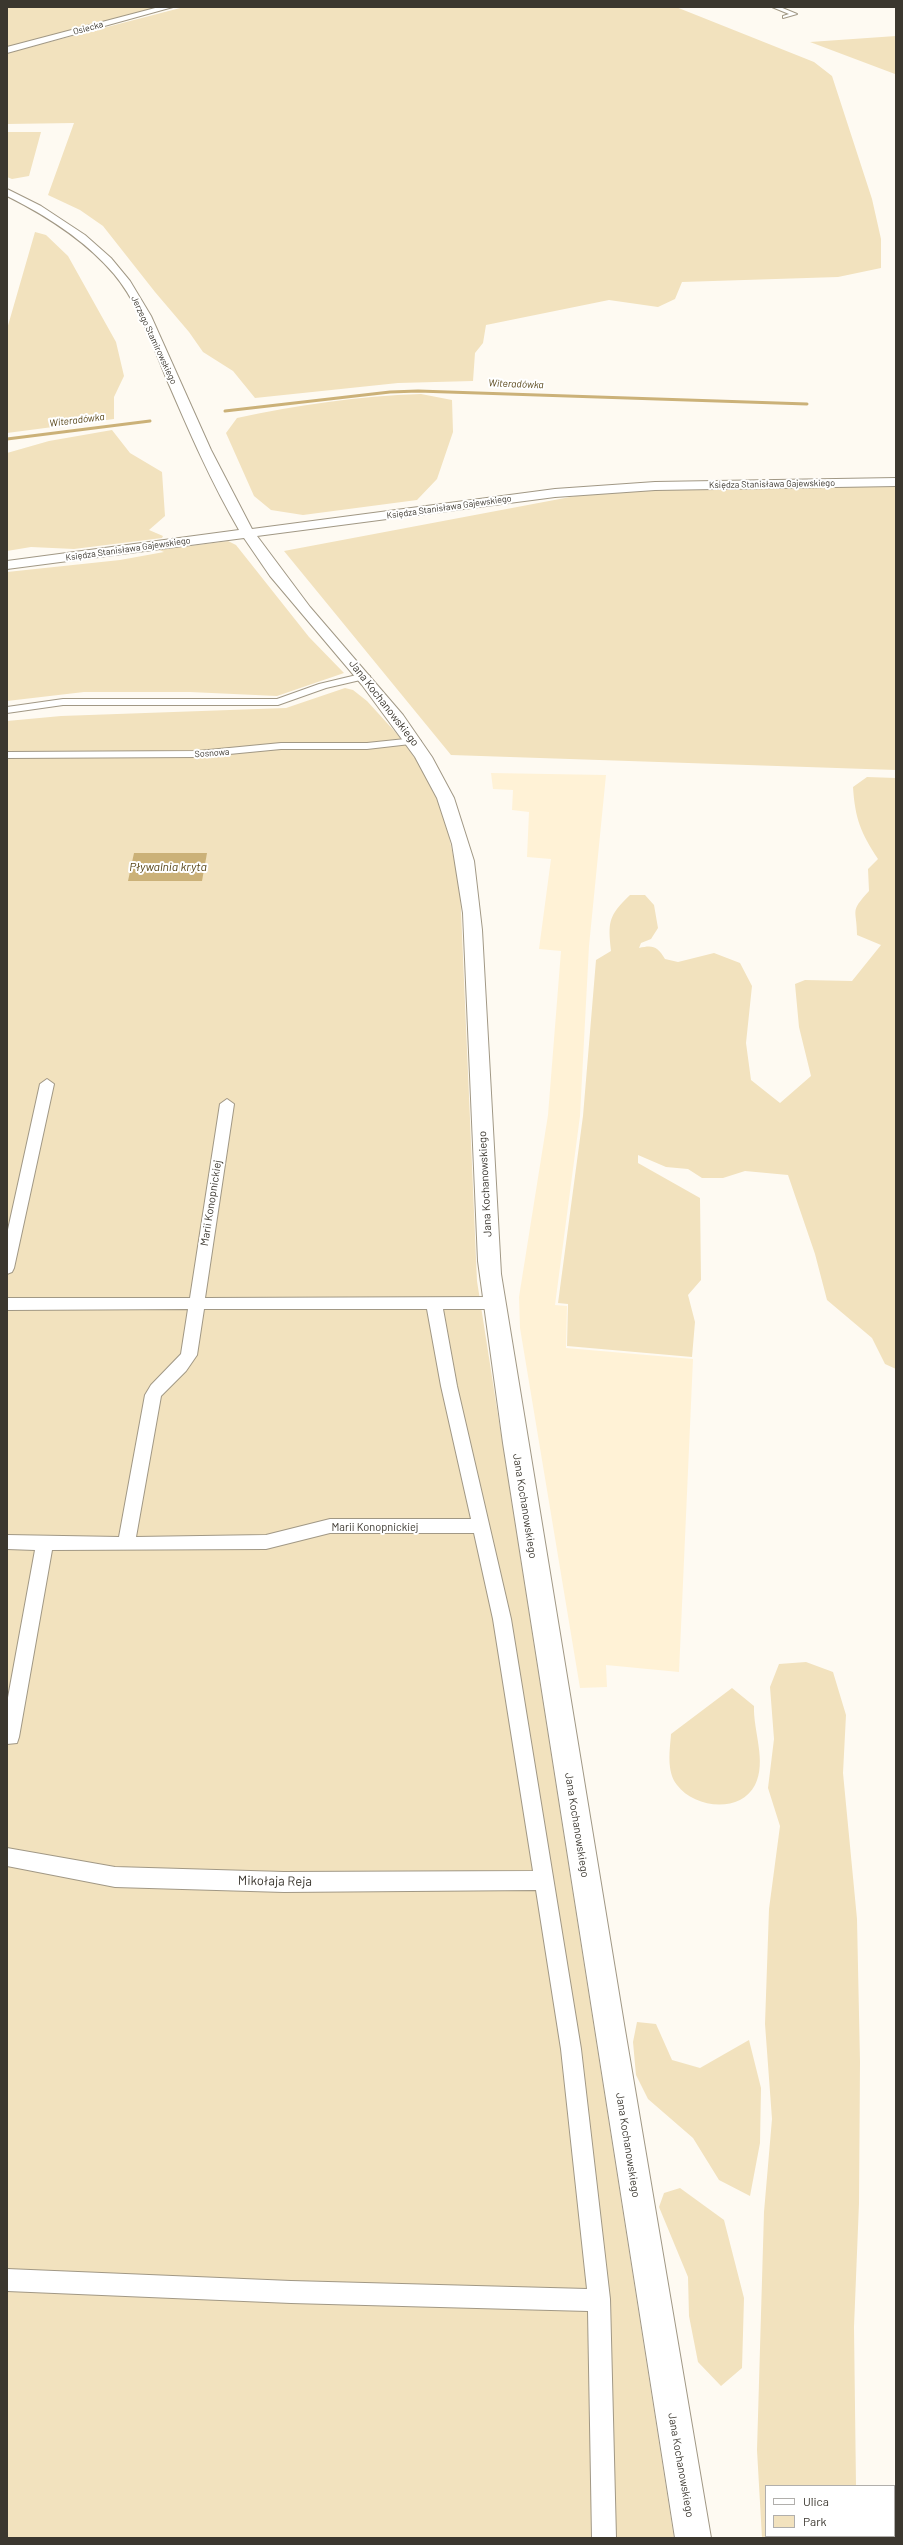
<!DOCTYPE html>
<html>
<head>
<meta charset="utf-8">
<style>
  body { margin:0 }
  #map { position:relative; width:903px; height:2545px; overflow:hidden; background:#fefaf2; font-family:Barlow,sans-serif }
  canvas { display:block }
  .frame { position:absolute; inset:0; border:8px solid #3b372f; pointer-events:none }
  .legend { position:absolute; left:765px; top:2485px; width:130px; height:52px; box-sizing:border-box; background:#fff; border:1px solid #b1afac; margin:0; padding:5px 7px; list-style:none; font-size:12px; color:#3b372f }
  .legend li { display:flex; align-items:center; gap:8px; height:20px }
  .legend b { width:20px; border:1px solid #b1afac }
</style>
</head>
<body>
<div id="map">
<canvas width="903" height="2545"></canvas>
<div class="frame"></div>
<ul class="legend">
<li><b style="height:5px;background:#fff"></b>Ulica</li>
<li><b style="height:11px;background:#f2e2be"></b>Park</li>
</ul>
</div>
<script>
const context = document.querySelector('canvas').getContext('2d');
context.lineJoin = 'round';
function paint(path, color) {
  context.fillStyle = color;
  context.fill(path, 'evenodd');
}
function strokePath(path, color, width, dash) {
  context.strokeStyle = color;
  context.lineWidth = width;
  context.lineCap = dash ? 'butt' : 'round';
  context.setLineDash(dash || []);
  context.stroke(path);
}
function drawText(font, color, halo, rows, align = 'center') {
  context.font = font + ' Barlow,sans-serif';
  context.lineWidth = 4;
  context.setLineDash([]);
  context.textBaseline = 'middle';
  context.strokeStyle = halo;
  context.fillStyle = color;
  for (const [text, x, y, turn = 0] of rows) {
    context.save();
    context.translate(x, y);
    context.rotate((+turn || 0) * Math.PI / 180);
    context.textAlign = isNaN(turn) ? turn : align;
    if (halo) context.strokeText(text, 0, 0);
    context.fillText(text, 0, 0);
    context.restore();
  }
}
paint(new Path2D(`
  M491,773L606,775L589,946L580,1116L555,1305L567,1306L566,1348L693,1359L679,1672L606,1665L607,1687L580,1688L520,1328L519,1297L548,1115L561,951L539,949L551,859L527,857L529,812L512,810L513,790L493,789Z`), '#fff2d6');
paint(new Path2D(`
  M7,7H158L7,47Z
  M184,7H676L814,62L832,76L872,199L881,239V268L838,277L682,282L675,299L658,307L609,300L486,325L483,343L475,353L473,381L398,383L255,398L233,371L203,352L189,332L155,292L103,226L80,210L48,195L74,123L7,124V53Z
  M896,36V89L895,74L810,42Z
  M7,132H41L29,176L12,179L7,177Z
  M35,232L46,235L68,256L116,342L124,376L114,397V419L7,433V329Z
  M421,394L452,400L453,432L437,479L417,500L303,515L271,510L254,496L226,433L237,418C298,405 358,396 421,394Z
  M112,430L130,453L162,472L165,516L149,530L163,536L162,538L74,549L31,547L7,551V453L49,441Z
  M896,485V770L451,755L284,551L602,491Z
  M228,541L236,545L309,637L344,673L277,696L190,692H84L7,701V572L120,560L164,552L159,550Z
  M345,688L353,690L367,701L398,735L420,765L444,814L460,887L477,1281L674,2538H7V721L61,716L286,708Z
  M867,777L896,778V1369L885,1364L872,1338L827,1300L815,1254L788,1175L745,1171L723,1178H702L688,1169L666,1167L638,1155V1163L700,1198L701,1280L688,1295L695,1322L692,1357L567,1346L568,1304L558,1303L583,1116L596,960L611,951C608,922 608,916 630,895H645L654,905L658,928L651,939L641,943L639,948C653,945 657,946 665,959L678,962L714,953L740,963L752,986L746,1043L751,1080L780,1103L811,1076L799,1027L795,984L805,980L852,981L881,945L857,935C857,908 849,913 869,891L868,869L878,859C861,833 855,819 853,787Z
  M806,1662L833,1672L846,1715L843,1773L857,1919L860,2062L859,2203L854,2327L856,2486H766V2536H859L860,2538H762L757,2450L764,2212L772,2119L765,2024L769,1909L780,1826L768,1788L774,1739L770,1687L779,1664Z
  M732,1688L754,1706C753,1731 767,1761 755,1785C740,1814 694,1808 677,1785C666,1771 670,1749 671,1734Z
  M637,2022L656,2024L672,2060L700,2068L749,2040L761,2088L760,2143L750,2196L719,2180L693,2138L648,2099L636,2075L633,2042Z
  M680,2188L724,2220L744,2298L742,2368L721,2386L698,2362L689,2316L688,2277L659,2207L664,2193Z`), '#f2e2be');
paint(new Path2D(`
  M134,853H207L202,881H128Z`), '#cbb178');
strokePath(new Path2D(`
  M225,411L390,392L418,391L807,404
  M7,439L150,421`), '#cbb178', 3);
const street = new Path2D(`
  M772,7H780L797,14L783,18V16L789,14Z
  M365,673L370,676L369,678L326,688L278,705H63L7,713V707L63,699H277L319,684Z
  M415,738L421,741L419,743L367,749H281L198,757L7,758V752L198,751L281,743H367Z
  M47,1079L54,1084L14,1268L12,1272L7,1274V1234L40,1084Z
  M227,1099L234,1104L205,1298L494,1297L499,1299L502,1303L499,1307L494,1309H443L457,1386L511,1619L581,2049L610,2299L616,2538H592L588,2311L291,2303L7,2291V2269L291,2281L587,2289L561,2049L536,1890L284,1892L115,1887L7,1866V1848L115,1867L284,1872L533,1871L493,1619L474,1533H330L266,1549L52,1550L19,1737L17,1743L7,1744V1703L35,1550L7,1549V1535L119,1537L145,1395L151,1385L181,1354L188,1309L7,1310V1298H190L220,1104ZM204,1309H427L441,1386L471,1519H330L266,1535L136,1537L161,1396L186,1371L197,1355Z`);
const secondary = new Path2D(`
  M159,7H173L7,53V47Z
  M7,189L41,206L85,235L111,258L130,281L151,316L211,450L252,529L555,489L655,482L896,478V486L655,490L555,497L257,536L310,607L403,715L432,757L454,798L474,861L482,930L501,1274L625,2030L711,2538H675L503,1443L478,1261L463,913L452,844L437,798L415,757L362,685L270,576L244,538L7,569V561L239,530C211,482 189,431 167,380C152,344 139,304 114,274C85,240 47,216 7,196Z`);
strokePath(street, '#a19885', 2);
strokePath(secondary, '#a19885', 2);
paint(street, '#fff');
paint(secondary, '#fff');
drawText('9px', '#3b372f', '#fff', [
  ["Osiecka",88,28,-15],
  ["Jerzego Stamirowskiego",154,340,65],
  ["Księdza Stanisława Gajewskiego",772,484,-1],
  ["Księdza Stanisława Gajewskiego",449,507,-8],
  ["Księdza Stanisława Gajewskiego",128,549,-8],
  ["Sosnowa",212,753,-4]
]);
drawText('italic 10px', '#584619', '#fff', [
  ["Witeradówka",516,384,2],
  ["Witeradówka",77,420,-7]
]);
drawText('11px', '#3b372f', '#fff', [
  ["Jana Kochanowskiego",384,703,52],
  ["Jana Kochanowskiego",485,1184,-93],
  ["Marii Konopnickiej",211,1203,-81],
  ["Jana Kochanowskiego",525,1506,81],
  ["Marii Konopnickiej",375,1527],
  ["Jana Kochanowskiego",577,1825,81],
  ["Jana Kochanowskiego",628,2145,81],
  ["Jana Kochanowskiego",681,2465,80]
]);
drawText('italic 12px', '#584619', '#fff', [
  ["Pływalnia kryta",168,867]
]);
drawText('13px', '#3b372f', '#fff', [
  ["Mikołaja Reja",275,1881,1]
]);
</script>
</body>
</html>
